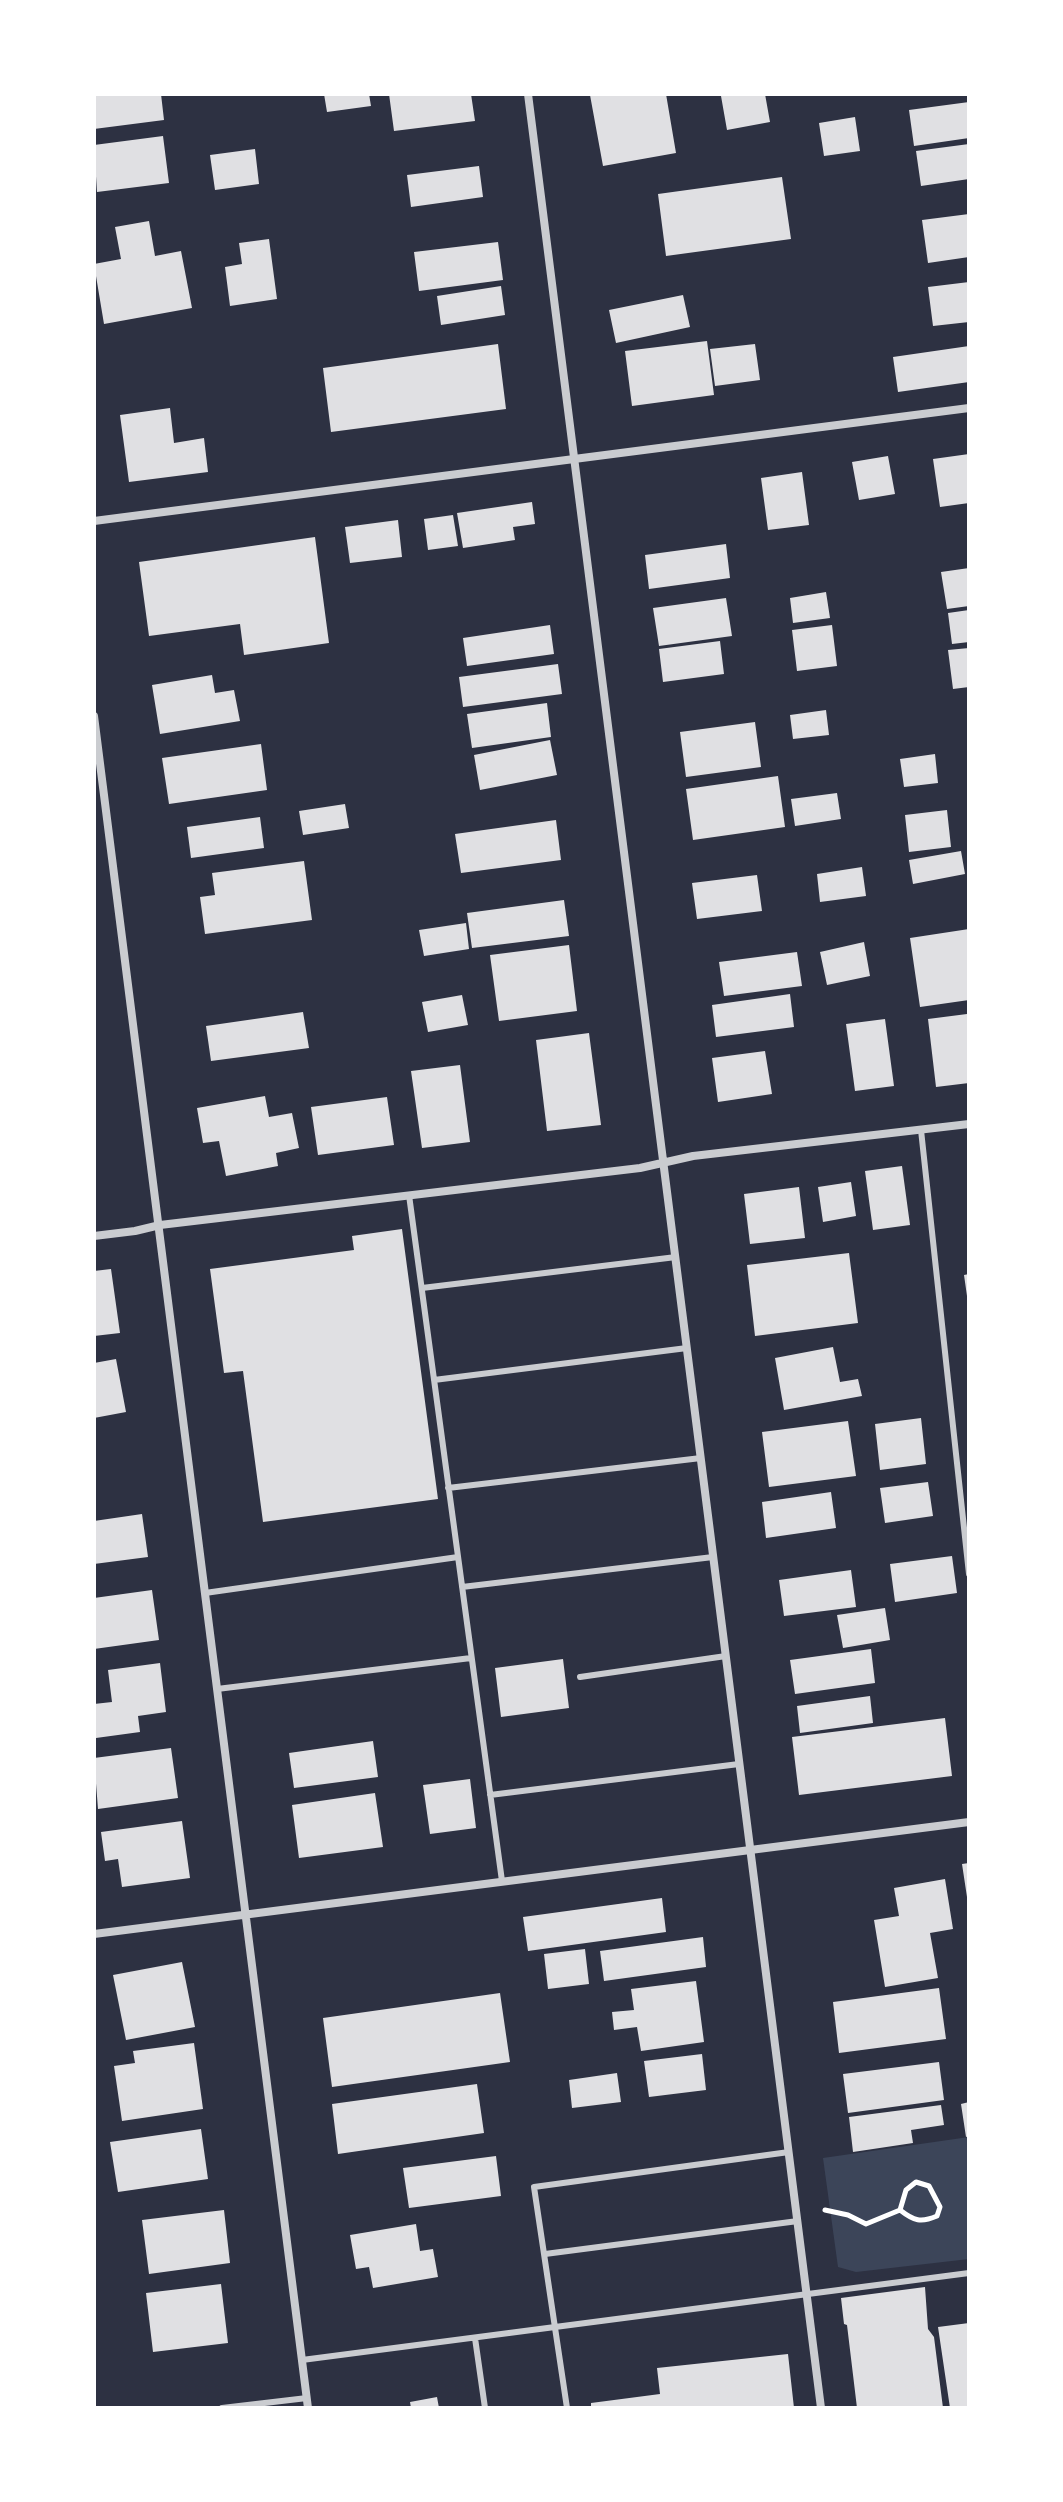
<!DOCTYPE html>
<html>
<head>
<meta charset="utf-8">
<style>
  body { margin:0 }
  #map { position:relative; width:1063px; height:2502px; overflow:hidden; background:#2d3142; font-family:"DejaVu Sans",sans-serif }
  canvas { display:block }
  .frame { position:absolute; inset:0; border:96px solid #fff; pointer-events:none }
</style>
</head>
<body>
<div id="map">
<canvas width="1063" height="2502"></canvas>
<div class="frame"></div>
</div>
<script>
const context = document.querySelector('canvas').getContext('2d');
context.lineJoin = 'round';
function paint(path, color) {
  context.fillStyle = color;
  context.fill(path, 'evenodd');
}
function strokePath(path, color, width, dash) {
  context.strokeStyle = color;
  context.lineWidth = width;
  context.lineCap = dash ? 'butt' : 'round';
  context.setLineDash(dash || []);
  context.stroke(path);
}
paint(new Path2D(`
  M969,2137V2259L856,2272L838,2267L823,2158Z`), '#3c4559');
paint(new Path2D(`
  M94,94H161L164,120L94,129Z
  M324,94H369L371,106L327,112Z
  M389,94H471L475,121L394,131Z
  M666,94L676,153L603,166L590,95Z
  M731,94H765L770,122L727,130L721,96Z
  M969,102V138L914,146L909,110Z
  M855,117L860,151L824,156L819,123Z
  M163,136L169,183L97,192L94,145Z
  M969,144V179L921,186L916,151Z
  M255,149L259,184L215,190L210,155Z
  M479,166L483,197L411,207L407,175Z
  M782,177L791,239L666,256L658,194Z
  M969,214V257L928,263L922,220Z
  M149,221L155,256L181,251L192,308L104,324L94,264L121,259L115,227Z
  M269,239L277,299L230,306L225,267L242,264L239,243Z
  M498,242L503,280L419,291L414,252Z
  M969,282V322L933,326L928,287Z
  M501,286L505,315L441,325L437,296Z
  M683,295L690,327L616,343L609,310Z
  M707,341L714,395L632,406L625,351Z
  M498,344L506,409L331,432L323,368Z
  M755,344L760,380L715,386L710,349Z
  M969,346V382L898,392L893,357Z
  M170,408L174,443L204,438L208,472L129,482L120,415Z
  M969,454V503L940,507L933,459Z
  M888,456L895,494L859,500L852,462Z
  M802,472L809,525L768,530L761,478Z
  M532,502L535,524L513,527L515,540L463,548L457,513Z
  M453,515L458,546L428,550L424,519Z
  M398,520L402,557L350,563L345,527Z
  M315,537L329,643L244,655L240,624L149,636L139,562Z
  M726,544L730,578L649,589L645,555Z
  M969,568V606L947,609L941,572Z
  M826,592L830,618L793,623L790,598Z
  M726,598L732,636L659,646L653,608Z
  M969,610V642L952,644L948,613Z
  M550,625L554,654L467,666L463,638Z
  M832,625L837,666L797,671L792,630Z
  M720,641L724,674L663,682L659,649Z
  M969,648V687L953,689L948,650Z
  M558,664L562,694L463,707L459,677Z
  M212,675L215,693L234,690L240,721L160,734L152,685Z
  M547,703L551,737L472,748L467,714Z
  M826,710L829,735L793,739L790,715Z
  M755,722L761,767L686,777L680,732Z
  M550,740L557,775L480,790L474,755Z
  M261,744L267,790L169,804L162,758Z
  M935,754L938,783L904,787L900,759Z
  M778,776L785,827L693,840L686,789Z
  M837,793L841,819L795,826L791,799Z
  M345,804L349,828L303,835L299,811Z
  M947,810L951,847L909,852L905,815Z
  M260,817L264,848L191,858L187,827Z
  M556,820L561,860L461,873L455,834Z
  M961,851L965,874L913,884L909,860Z
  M304,861L312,920L205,934L200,897L215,895L212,873Z
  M862,867L866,896L820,902L817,874Z
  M757,875L762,911L697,919L692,883Z
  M564,900L569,936L472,948L467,913Z
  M466,923L469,949L424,956L419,930Z
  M969,929V1000L920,1007L910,938Z
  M864,942L870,976L827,985L820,952Z
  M569,945L577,1011L499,1021L490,955Z
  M797,952L802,986L724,996L719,962Z
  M790,994L794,1027L716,1037L712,1005Z
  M462,995L468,1025L428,1032L422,1002Z
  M303,1012L309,1048L211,1061L206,1026Z
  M967,1014L969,1083L936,1087L928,1019Z
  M885,1019L894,1086L855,1091L846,1024Z
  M589,1033L601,1125L547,1131L536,1040Z
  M765,1051L772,1094L718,1102L712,1058Z
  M460,1065L470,1142L422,1148L411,1071Z
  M265,1096L269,1117L292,1113L299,1148L276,1153L278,1166L226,1176L219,1141L203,1143L197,1108Z
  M387,1097L394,1145L318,1155L311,1107Z
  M902,1166L910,1225L873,1230L865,1171Z
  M851,1182L856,1216L823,1222L818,1187Z
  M799,1187L805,1238L750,1244L744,1194Z
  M402,1229L438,1499L263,1522L243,1371L224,1373L210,1269L354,1250L352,1236Z
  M849,1253L858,1323L755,1336L747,1265Z
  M111,1269L120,1333L94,1336V1271Z
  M969,1274V1296H967L964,1275Z
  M833,1347L840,1382L858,1379L862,1396L784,1410L775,1358Z
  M116,1359L126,1412L94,1418V1363Z
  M921,1418L926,1464L880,1470L875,1424Z
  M848,1421L856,1476L769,1487L762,1432Z
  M928,1482L933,1516L885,1523L880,1488Z
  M831,1492L836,1528L766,1538L762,1502Z
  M142,1514L148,1557L94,1564V1521Z
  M952,1556L957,1593L895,1602L890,1564Z
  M851,1570L856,1607L784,1616L779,1580Z
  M152,1590L159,1640L94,1649V1598Z
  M885,1608L890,1640L843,1648L837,1615Z
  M871,1649L875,1683L795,1694L790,1660Z
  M563,1659L569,1708L501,1717L495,1668Z
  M160,1663L166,1712L138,1716L140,1732L96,1738L94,1704L112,1702L108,1670Z
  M870,1696L873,1723L800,1733L797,1706Z
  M945,1718L952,1776L799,1795L792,1737Z
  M373,1741L378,1777L294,1788L289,1753Z
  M171,1748L178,1798L98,1809L94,1758Z
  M470,1779L476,1828L430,1834L423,1785Z
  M375,1793L383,1847L299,1858L292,1805Z
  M182,1821L190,1878L122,1887L118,1859L105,1861L101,1832Z
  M969,1863V1897H967L962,1864Z
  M945,1879L953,1929L930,1933L938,1978L885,1987L874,1920L899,1916L894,1888Z
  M662,1898L666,1932L528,1951L523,1917Z
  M703,1937L706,1967L604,1981L600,1951Z
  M585,1949L589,1984L548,1989L544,1954Z
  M182,1962L195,2027L126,2040L113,1975Z
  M696,1981L704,2042L641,2051L637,2027L614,2030L612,2012L634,2010L631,1989Z
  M939,1988L946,2039L839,2053L833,2002Z
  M500,1993L510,2062L332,2087L323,2018Z
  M194,2043L203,2109L122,2121L114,2066L135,2063L133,2051Z
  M702,2054L706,2090L649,2097L644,2061Z
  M939,2062L944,2100L848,2113L843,2074Z
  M617,2073L621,2102L572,2108L569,2080Z
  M477,2084L484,2133L338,2154L332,2104Z
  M969,2102V2136L966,2137L961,2104Z
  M941,2105L944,2125L911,2130L913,2143L853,2152L849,2117Z
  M201,2129L208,2179L118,2192L110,2142Z
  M496,2156L501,2196L409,2208L403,2168Z
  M224,2210L230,2263L149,2274L142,2220Z
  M416,2224L420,2251L433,2249L438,2277L373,2288L369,2267L356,2269L350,2235Z
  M221,2284L228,2343L153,2352L146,2293Z
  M925,2287L928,2329L934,2337L943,2408H857L847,2325L844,2324L841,2298Z
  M969,2323V2408H950L938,2327Z
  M788,2354L794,2408H591V2403L660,2394L657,2368Z
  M437,2397L439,2408H411L410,2402Z`), '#e0e0e3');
strokePath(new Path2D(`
  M825,2210L848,2215L866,2224L900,2210C914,2221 921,2223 937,2216L940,2207L929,2186L916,2182L906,2190L900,2210`), '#fff', 5);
strokePath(new Path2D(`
  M921,1130L969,1574
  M409,1195L502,1881
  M422,1288L676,1257
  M434,1380L687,1348
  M448,1488L701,1458
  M462,1587L713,1557
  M205,1593L458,1557
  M580,1677L726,1656
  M217,1689L471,1658
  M490,1795L739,1764
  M545,2254L798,2221
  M475,2338L485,2408
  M302,2360L969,2273
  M222,2408L307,2398
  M567,2408L534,2187L789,2152`), '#caccd0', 6);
strokePath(new Path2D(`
  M528,94L821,2408
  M94,521L969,408
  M94,716L308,2408
  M94,1236L135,1231L160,1225L640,1168L693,1156L969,1124
  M94,1934L969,1822`), '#caccd0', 8);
</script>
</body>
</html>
